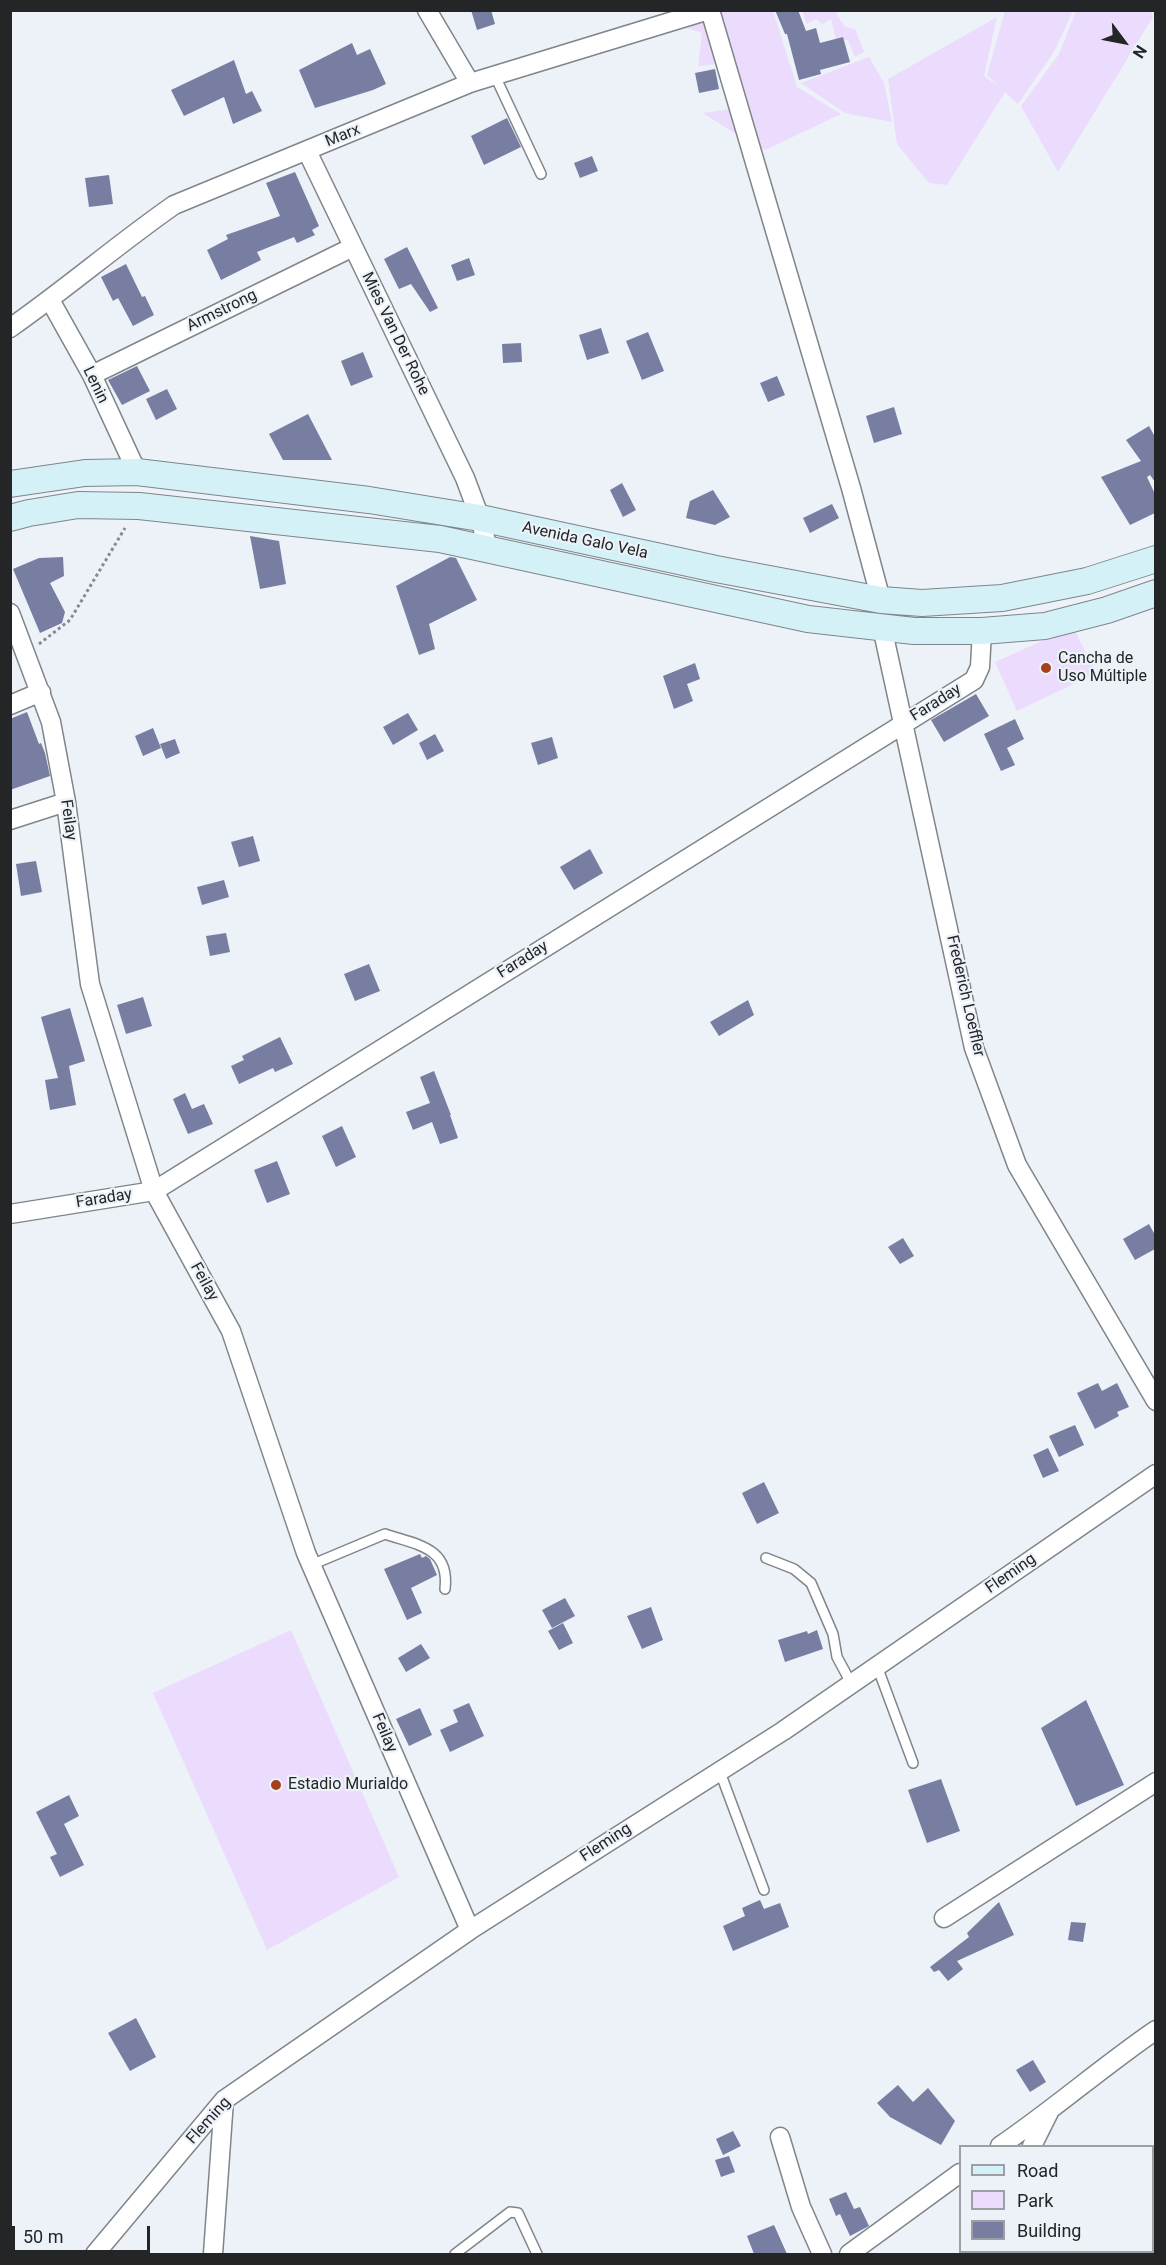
<!DOCTYPE html>
<html>
<head>
<meta charset="utf-8">
<style>
  body { margin:0 }
  #map { position:relative; width:1166px; height:2265px; overflow:hidden; background:#ecf2f8; font-family:Roboto,sans-serif }
  canvas { display:block }
  .frame { position:absolute; inset:0; border:12px solid #232527; pointer-events:none }
  .legend { position:absolute; left:959px; top:2145px; width:195px; height:108px; box-sizing:border-box; background:#ecf2f8; border:2px solid #9ca0a4; margin:0; padding:8px 10px; list-style:none; font-size:18px; color:#232527 }
  .legend li { display:flex; align-items:center; gap:12px; height:30px }
  .legend b { width:30px; border:2px solid #9ca0a4 }
  .north { position:absolute; left:1094px; top:12px; width:60px; height:60px; -webkit-text-stroke:4px #ecf2f8; paint-order:stroke; rotate:122deg; font-size:16px; font-weight:700; line-height:24px; text-align:center; color:#232527 }
  .north::after { content:''; display:block; margin:auto; width:21px; height:27px; background:#232527; clip-path:polygon(50% 0,100% 100%,50% 72%,0 100%) }
  .scale { position:absolute; left:12px; top:2226px; width:138px; height:27px; box-sizing:border-box; border:3px solid #232527; border-top:0; padding-left:8px; font-size:18px; line-height:21px; white-space:nowrap; color:#232527; -webkit-text-stroke:4px #ecf2f8; paint-order:stroke }
</style>
</head>
<body>
<div id="map">
<canvas width="1166" height="2265"></canvas>
<div class="frame"></div>
<ul class="legend">
<li><b style="height:8px;background:#d4f1f7"></b>Road</li>
<li><b style="height:16px;background:#ebdbfd"></b>Park</li>
<li><b style="height:16px;background:#777ea1"></b>Building</li>
</ul>
<div class="north">N</div>
<div class="scale">50 m</div>
</div>
<script>
const context = document.querySelector('canvas').getContext('2d');
context.lineJoin = 'round';
function paint(path, color) {
  context.fillStyle = color;
  context.fill(path, 'evenodd');
}
function strokePath(path, color, width, dash) {
  context.strokeStyle = color;
  context.lineWidth = width;
  context.lineCap = dash ? 'butt' : 'round';
  context.setLineDash(dash || []);
  context.stroke(path);
}
function drawText(font, color, halo, rows, align = 'center') {
  context.font = font + ' Roboto,sans-serif';
  context.lineWidth = 4.5;
  context.setLineDash([]);
  context.textBaseline = 'middle';
  context.strokeStyle = halo;
  context.fillStyle = color;
  for (const [text, x, y, turn = 0] of rows) {
    context.save();
    context.translate(x, y);
    context.rotate((+turn || 0) * Math.PI / 180);
    context.textAlign = isNaN(turn) ? turn : align;
    if (halo) context.strokeText(text, 0, 0);
    context.fillText(text, 0, 0);
    context.restore();
  }
}
paint(new Path2D(`
  M709,11H773L797,87L841,114L765,150L731,131L703,113L738,108L726,63L698,66L702,33L673,23Z
  M802,11H840L836,14L845,27L855,29L864,52L855,57L848,40H836L831,19L822,24L816,19L807,24Z
  M1005,11H1073L1055,50L1018,104L1005,92L947,185L929,183L897,144L888,79L997,17L984,76L998,86L987,75Z
  M1076,11H1151L1153,17L1058,172L1021,106L1059,54Z
  M869,57L884,83L892,122L845,113L801,83Z
  M1073,627L1096,673L1017,711L995,662Z
  M291,1630L399,1877L267,1950L153,1693Z`), '#ebdbfd');
paint(new Path2D(`
  M471,10H491L495,24L477,30Z
  M775,10H798L806,31L816,28L820,43L843,37L850,62L820,70L821,74L799,80L787,34H785Z
  M352,43L357,55L370,49L386,84L373,90L315,108L299,70Z
  M234,60L246,94L252,91L262,111L233,124L224,97L184,116L171,90Z
  M715,69L719,89L699,93L695,73Z
  M507,118L521,147L484,165L471,136Z
  M592,156L598,171L580,178L574,163Z
  M295,172L319,226L312,230L315,235L297,243L294,237L257,252L261,260L221,280L207,250L228,239L226,235L280,216L266,183Z
  M109,175L113,204L89,207L85,178Z
  M407,247L438,308L430,312L411,284L399,289L384,259Z
  M469,258L475,275L457,281L451,265Z
  M126,264L142,297L145,296L154,315L133,326L118,298L113,301L101,277Z
  M601,328L609,353L587,360L579,335Z
  M648,332L664,371L642,380L626,341Z
  M521,343L522,362L503,363L502,344Z
  M363,352L373,377L351,386L341,361Z
  M137,366L150,391L122,405L108,380Z
  M777,376L785,395L768,402L760,383Z
  M167,389L177,409L156,420L146,399Z
  M894,407L902,434L874,443L866,416Z
  M308,414L332,460H283L269,434Z
  M1149,426L1155,437V482L1150,475L1147,477L1155,494V513L1130,525L1101,477L1141,461L1126,440Z
  M622,483L636,510L623,517L610,490Z
  M713,490L730,517L715,525L686,518L690,501Z
  M832,504L839,518L810,533L803,518Z
  M250,536L279,541L286,584L260,589Z
  M63,557L64,576L50,583L65,612L62,623L40,633L13,569L39,558Z
  M450,557L456,558L477,600L429,624L435,649L419,655L396,586Z
  M695,663L700,679L687,684L693,701L674,709L663,676Z
  M976,694L989,716L944,742L931,720Z
  M27,712L39,744L41,743L45,753L50,776L10,790V719Z
  M408,713L418,730L393,745L383,727Z
  M1015,719L1024,739L1007,748L1015,765L1001,771L984,734Z
  M153,728L161,748L143,756L135,736Z
  M435,734L444,751L427,760L419,743Z
  M552,737L558,758L538,765L531,743Z
  M175,739L180,753L166,759L160,744Z
  M253,836L260,861L239,867L231,842Z
  M590,849L603,873L574,890L560,867Z
  M36,861L42,892L21,896L16,864Z
  M224,880L229,897L202,905L197,887Z
  M226,933L230,952L210,956L206,936Z
  M369,964L380,991L355,1001L344,974Z
  M143,997L152,1026L126,1034L117,1005Z
  M748,1000L754,1015L719,1036L710,1022Z
  M70,1008L85,1061L69,1066L76,1105L50,1110L45,1080L58,1078L41,1017Z
  M280,1037L293,1064L275,1072L273,1068L239,1084L231,1066L244,1060L242,1056Z
  M434,1071L451,1115H450L458,1138L440,1144L432,1122L413,1130L406,1112L430,1103L420,1077Z
  M185,1093L192,1109L204,1104L213,1124L188,1134L173,1099Z
  M342,1126L356,1157L336,1167L322,1136Z
  M277,1161L290,1194L267,1203L254,1170Z
  M1149,1224L1155,1235V1249L1135,1260L1123,1239Z
  M903,1238L914,1256L900,1264L888,1247Z
  M1098,1383L1102,1391L1117,1383L1129,1407L1117,1412L1119,1416L1095,1429L1077,1393Z
  M1075,1425L1084,1445L1059,1457L1049,1436Z
  M1048,1448L1059,1471L1043,1478L1033,1455Z
  M764,1482L779,1513L757,1524L742,1493Z
  M420,1554L422,1558L426,1556L430,1559L437,1575L411,1588L422,1613L407,1620L384,1569Z
  M565,1598L575,1616L552,1628L542,1610Z
  M651,1607L663,1640L642,1649L627,1616Z
  M563,1623L573,1643L559,1650L548,1631Z
  M817,1630L823,1649L785,1662L778,1640L807,1631L808,1634Z
  M421,1644L430,1658L406,1672L398,1658Z
  M1086,1700L1124,1785L1076,1806L1041,1728Z
  M469,1703L484,1736L450,1752L440,1730L458,1722L453,1710Z
  M420,1708L432,1735L409,1746L396,1719Z
  M941,1779L960,1831L927,1843L908,1790Z
  M69,1795L79,1816L64,1824L84,1865L60,1877L50,1857L57,1854L36,1812Z
  M760,1900L764,1909L780,1903L789,1927L733,1951L723,1926L745,1916L742,1908Z
  M999,1902L1014,1935L957,1961L963,1969L948,1981L939,1970L934,1972L930,1967L969,1937L967,1933Z
  M1071,1922L1086,1923L1083,1942L1068,1940Z
  M136,2018L156,2057L130,2071L108,2033Z
  M1033,2060L1046,2082L1030,2092L1016,2070Z
  M898,2085L913,2102L928,2088L955,2121L941,2145L890,2117L877,2103Z
  M733,2131L741,2146L723,2155L716,2139Z
  M729,2156L735,2172L721,2177L715,2160Z
  M846,2192L854,2209L860,2207L869,2226L850,2236L840,2214L836,2216L829,2199Z
  M774,2225L787,2254H754L747,2236Z`), '#777ea1');
const service = new Path2D(`
  M495,76L541,174
  M766,1558L794,1569L811,1583L833,1634L837,1657L851,1683
  M311,1565L385,1534C417,1545 450,1547 445,1589
  M877,1666L913,1763
  M720,1772L764,1890
  M455,2254L510,2212L518,2213L537,2254`);
const minor = new Path2D(`
  M427,10L470,83
  M710,10L851,488L881,600
  M307,151L465,478L480,518L488,549
  M50,300L92,375L137,472
  M10,328C66,289 118,244 174,205L470,83L709,10
  M92,375L353,247
  M10,613L51,722L66,802L90,984L154,1191L231,1331L306,1553L470,1930
  M882,627L974,1048L1017,1165L1156,1401
  M10,705L41,692
  M10,820L66,802
  M10,1214L154,1191L974,680L980,667L982,631
  M944,1918L1156,1782
  M780,2137L801,2207L822,2254
  M1000,2146C1053,2110 1102,2067 1156,2030
  M1032,2146L1049,2112
  M95,2254L224,2100L470,1930L783,1731L1156,1474
  M213,2254L224,2100
  M849,2254L960,2173
  M990,2254L991,2252`);
const secondary = new Path2D(`
  M10,484L85,473L137,472L369,500L480,518L716,569L881,600L922,603L1002,598L1087,581L1156,559
  M10,518L29,513L78,505L139,506L440,539L808,619L914,631H982L1045,626L1107,610L1156,593`);
strokePath(service, '#7f858a', 12);
strokePath(minor, '#7f858a', 21);
strokePath(secondary, '#7f858a', 28);
strokePath(new Path2D(`
  M39,644L70,620L125,528`), '#868a8e', 3, [3, 3]);
strokePath(service, '#fff', 9);
strokePath(minor, '#fff', 18);
strokePath(secondary, '#d4f1f7', 26);
for (const [x, y, r, color] of [
  [1046,668,6,"#a63f1b"],
  [276,1785,6,"#a63f1b"]
]) {
  const dot = new Path2D();
  dot.arc(x, y, r, 0, 2 * Math.PI);
  context.fillStyle = color;
  context.fill(dot);
  strokePath(dot, '#ecf2f8', 2);
}
drawText('16px', '#232527', '#ecf2f8', [
  ["Marx",343,136,-22],
  ["Armstrong",222,311,-26],
  ["Mies Van Der Rohe",395,334,64],
  ["Lenin",95,385,64],
  ["Avenida Galo Vela",585,541,12],
  ["Faraday",936,703,-32],
  ["Feilay",68,820,82],
  ["Faraday",523,960,-32],
  ["Frederich Loeffler",965,996,77],
  ["Faraday",104,1199,-9],
  ["Feilay",204,1282,61],
  ["Fleming",1011,1574,-35],
  ["Feilay",384,1733,67],
  ["Fleming",606,1843,-33],
  ["Fleming",209,2121,-48]
]);
drawText('16px', '#232527', '#ecf2f8', [
  ["Cancha de",1058,659],
  ["Uso Múltiple",1058,677],
  ["Estadio Murialdo",288,1785]
], 'left');
</script>
</body>
</html>
